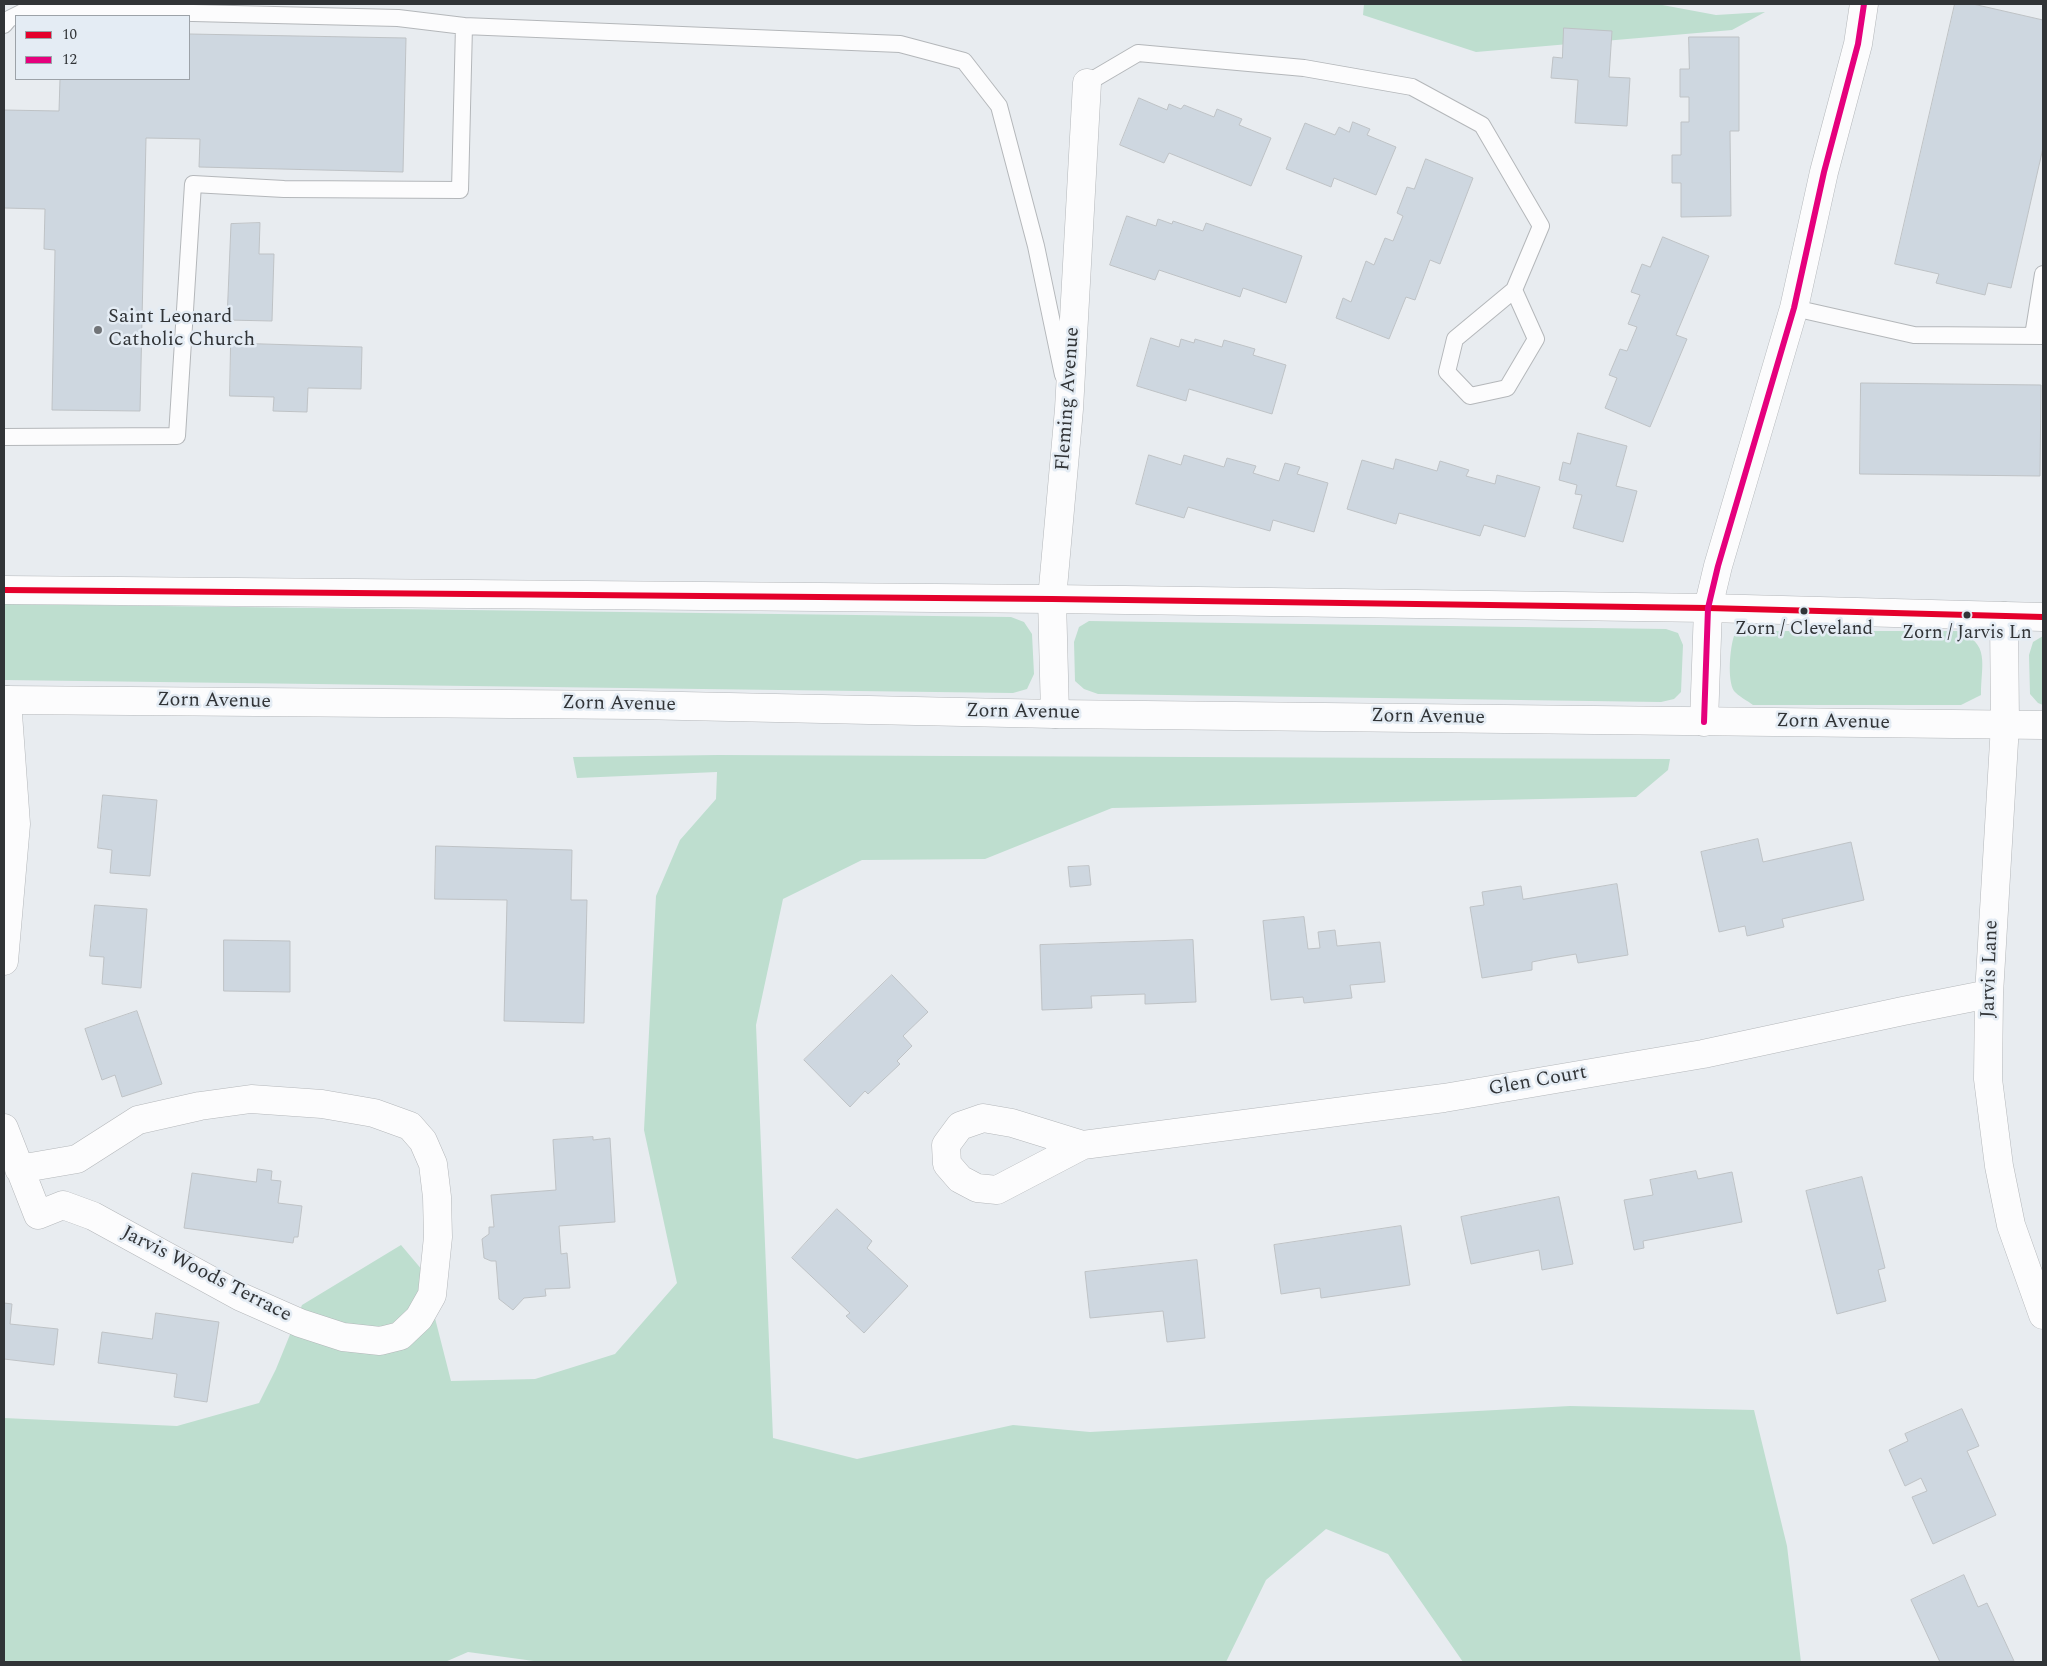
<!DOCTYPE html>
<html>
<head>
<meta charset="utf-8">
<style>
  body { margin:0 }
  #map { position:relative; width:2047px; height:1666px; overflow:hidden; background:#e8ecf0; font-family:Spectral,serif }
  canvas { display:block }
  .frame { position:absolute; inset:0; border:5px solid #313437; pointer-events:none }
  .legend { position:absolute; left:15px; top:15px; width:175px; height:65px; box-sizing:border-box; background:#e4ecf4; border:1px solid #9ca2a8; margin:0; padding:6px 9px; list-style:none; font-size:15px; color:#313437 }
  .legend li { display:flex; align-items:center; gap:10px; height:25px }
  .legend b { width:25px; border:1px solid #9ca2a8 }
</style>
</head>
<body>
<div id="map">
<canvas width="2047" height="1666"></canvas>
<div class="frame"></div>
<ul class="legend">
<li><b style="height:6px;background:#e4002b"></b>10</li>
<li><b style="height:6px;background:#e5007d"></b>12</li>
</ul>
</div>
<script>
const context = document.querySelector('canvas').getContext('2d');
context.lineJoin = 'round';
function paint(path, color) {
  context.fillStyle = color;
  context.fill(path, 'evenodd');
}
function strokePath(path, color, width, dash) {
  context.strokeStyle = color;
  context.lineWidth = width;
  context.lineCap = dash ? 'butt' : 'round';
  context.setLineDash(dash || []);
  context.stroke(path);
}
function drawText(font, color, halo, rows, align = 'center') {
  context.font = font + ' Spectral,serif';
  context.lineWidth = 5;
  context.setLineDash([]);
  context.textBaseline = 'middle';
  context.strokeStyle = halo;
  context.fillStyle = color;
  for (const [text, x, y, turn = 0] of rows) {
    context.save();
    context.translate(x, y);
    context.rotate((+turn || 0) * Math.PI / 180);
    context.textAlign = isNaN(turn) ? turn : align;
    if (halo) context.strokeText(text, 0, 0);
    context.fillText(text, 0, 0);
    context.restore();
  }
}
paint(new Path2D(`
  M1364,4H1657L1716,15L1765,12L1732,30L1476,52L1363,15Z
  M4,604L1011,617L1024,622L1032,634L1034,674L1027,689L1013,693L4,680Z
  M1089,621L1666,629L1678,633L1683,645L1681,692L1674,699L1661,702L1098,694L1084,689L1075,681L1074,642L1079,627Z
  M1753,631H1957C1991,643 1981,664 1981,695L1961,705H1753C1748,701 1738,696 1734,691C1727,680 1730,648 1734,636Z
  M2043,636V705L2038,703L2030,694L2029,655L2033,642Z
  M718,755L1670,759L1668,770L1636,797L1112,808L985,859L862,860L783,899L756,1025L773,1438L857,1459L1013,1425L1090,1432L1570,1406L1754,1410L1787,1546L1801,1662H1463L1388,1554L1326,1529L1266,1580L1226,1662H541L468,1652L445,1662H4V1418L177,1426L259,1403L276,1369L302,1305L401,1245L423,1271L451,1381L535,1379L615,1354L677,1283L644,1130L656,896L680,840L716,799L717,772L577,778L573,757Z`), '#bedecf');
const building = new Path2D(`
  M1955,4H1973L2043,20V148L2011,288L1988,283L1985,295L1936,283L1939,274L1895,264Z
  M1564,28L1612,31L1609,77L1630,78L1627,126L1575,123L1578,80L1551,78L1553,57L1562,58Z
  M189,34L406,38L403,172L199,167L200,139L146,138L140,411L52,410L55,250L44,249L45,209L4,208V110L59,111L60,79H189Z
  M1689,37H1739V131H1730L1731,216L1681,217V183H1672V155H1681V122H1689V97H1680V69H1689Z
  M1139,98L1167,110L1169,104L1181,109L1184,105L1214,117L1217,109L1242,119L1239,125L1271,138L1251,186L1169,153L1164,163L1120,145Z
  M1353,122L1370,129L1367,135L1396,147L1376,195L1334,178L1331,187L1286,169L1305,123L1335,135L1339,127L1349,132Z
  M1426,159L1473,178L1440,264L1430,260L1415,300L1406,297L1389,339L1336,318L1343,298L1351,302L1366,261L1374,265L1385,238L1393,241L1403,216L1397,213L1407,187L1414,189Z
  M1127,216L1156,226L1158,219L1172,224L1173,221L1203,231L1206,223L1302,256L1286,303L1243,288L1240,297L1159,270L1155,280L1110,265Z
  M260,223L259,254H274L272,321L227,320L231,224Z
  M1663,237L1709,256L1676,335L1687,339L1650,427L1605,408L1617,378L1609,375L1620,349L1627,351L1637,327L1628,324L1640,295L1631,292L1642,264L1650,267Z
  M1151,338L1179,347L1181,339L1194,343L1195,339L1222,347L1224,340L1255,349L1253,355L1286,365L1272,414L1189,389L1186,401L1137,386Z
  M231,343L362,347L361,389L308,388L307,412L273,411L274,397L230,396Z
  M1861,383L2041,385L2040,476L1860,474Z
  M1578,433L1627,446L1616,486L1637,491L1623,542L1573,528L1582,495L1575,494L1577,485L1559,480L1563,462L1570,464Z
  M1149,455L1181,465L1184,455L1224,467L1227,458L1256,466L1253,473L1279,481L1285,463L1300,467L1297,474L1328,483L1314,532L1273,520L1270,531L1188,507L1184,518L1136,504Z
  M1396,459L1437,471L1440,461L1469,470L1466,476L1495,484L1497,475L1540,487L1525,537L1484,525L1480,536L1399,513L1396,524L1347,509L1362,460L1393,469Z
  M103,795L157,800L150,876L110,873L112,850L98,848Z
  M1758,839L1763,862L1851,842L1864,900L1782,919L1784,927L1747,936L1745,926L1719,932L1701,852Z
  M436,846L572,850L571,900H587L584,1023L504,1021L507,900L435,899Z
  M1089,866L1091,885L1070,887L1068,867Z
  M1617,884L1628,955L1578,963L1576,954L1552,958L1532,962V970L1482,978L1470,907L1484,905L1482,892L1521,886L1523,899Z
  M95,905L147,909L141,988L102,984L104,957L90,956Z
  M1304,917L1308,949L1320,948L1318,932L1335,930L1337,946L1380,942L1385,982L1350,985L1352,998L1304,1003L1303,997L1271,1000L1263,921Z
  M224,940L290,941V992L224,991Z
  M1193,940L1196,1002L1145,1004V994L1091,996L1092,1008L1042,1010L1040,945Z
  M892,975L928,1012L903,1036L912,1046L897,1061L900,1064L868,1094L865,1091L850,1107L804,1060Z
  M137,1011L162,1084L122,1097L115,1075L102,1080L85,1029Z
  M593,1137V1140L610,1138L615,1222L559,1226L561,1254L567,1253L570,1288L545,1289L546,1296L524,1298L513,1310L499,1299L496,1261H491L484,1258L482,1239L489,1234V1227H494L491,1195L556,1190L553,1140Z
  M258,1169L272,1171L271,1180L281,1181L278,1203L302,1206L298,1237H294L293,1243L184,1228L192,1173L256,1182Z
  M1696,1171L1698,1179L1732,1172L1742,1222L1643,1241L1644,1248L1634,1250L1624,1200L1653,1195L1650,1180Z
  M1862,1177L1885,1268L1878,1270L1886,1301L1837,1314L1806,1191Z
  M1559,1197L1573,1264L1542,1270L1539,1250L1471,1264L1461,1217Z
  M837,1209L872,1241L867,1248L908,1286L864,1333L846,1316L850,1313L792,1258Z
  M1401,1226L1410,1285L1321,1298L1320,1288L1281,1294L1274,1245Z
  M1197,1260L1205,1338L1167,1342L1163,1311L1090,1318L1085,1272Z
  M4,1303L12,1304L10,1324L58,1329L54,1365L4,1359Z
  M156,1313L219,1322L207,1402L174,1397L177,1374L98,1363L102,1332L152,1339Z
  M1962,1409L1979,1446L1967,1451L1996,1515L1933,1544L1912,1497L1927,1491L1921,1478L1905,1486L1889,1450L1908,1441L1905,1434Z
  M1964,1575L1978,1607L1987,1603L2014,1661L1940,1662L1911,1600Z`);
paint(building, '#ced7e0');
strokePath(building, '#bec2c5', 1);
const service = new Path2D(`
  M4,25L9,19L29,9L398,18L464,26
  M1087,83L1138,53L1304,68L1412,87L1482,125L1541,226L1514,290L1455,339L1447,372L1470,396L1507,388L1536,339L1514,290
  M1794,308L1914,335L2043,336
  M2033,336L2043,274
  M4,437L177,436L193,184L284,189L460,190L464,26L900,44L964,61L999,106L1036,246L1063,375`);
const minor = new Path2D(`
  M2004,616L2005,725L1989,994L1988,1079L1999,1166L2011,1225L2043,1315
  M1055,714L1052,599L1069,409L1087,83
  M1704,722L1708,608L1718,566L1794,308L1824,172L1858,44L1864,4
  M4,961L16,824L7,700
  M4,1128L38,1215L63,1205L93,1216L241,1297L300,1323L343,1337L380,1341L400,1336L419,1318L432,1295L438,1237L437,1197L433,1164L423,1141L410,1126L374,1113L322,1104L251,1099L200,1106L138,1120L77,1159L19,1169
  M1083,1145L1012,1123L983,1118L960,1126L946,1145L947,1164L960,1179L977,1188L997,1190L1083,1145L1444,1098L1703,1054L1903,1011L1989,994`);
const secondary = new Path2D(`
  M4,590L1052,599L1708,608L2043,617
  M4,700L636,705L1055,714L2043,725`);
strokePath(service, '#b4b7ba', 18);
strokePath(minor, '#b4b7ba', 29);
strokePath(secondary, '#b4b7ba', 29);
strokePath(service, '#fcfcfd', 16);
strokePath(minor, '#fcfcfd', 28);
strokePath(secondary, '#fcfcfd', 28);
strokePath(new Path2D(`
  M4,590L1052,599L1708,608L2043,617`), '#e4002b', 6);
strokePath(new Path2D(`
  M1704,722L1708,608L1718,566L1794,308L1824,172L1858,44L1864,4`), '#e5007d', 6);
for (const [x, y, r, color] of [
  [98,330,5,"#717478"],
  [1804,611,4.5,"#313437"],
  [1967,615,4.5,"#313437"]
]) {
  const dot = new Path2D();
  dot.arc(x, y, r, 0, 2 * Math.PI);
  context.fillStyle = color;
  context.fill(dot);
  strokePath(dot, '#e4ecf4', 2);
}
drawText('19px', '#313437', '#e4ecf4', [
  ["Zorn / Cleveland",1804,630],
  ["Zorn / Jarvis Ln",1967,634]
]);
drawText('20px', '#313437', '#e4ecf4', [
  ["Saint Leonard",108,318],
  ["Catholic Church",108,341]
], 'left');
drawText('20px', '#313437', '#e4ecf4', [
  ["Fleming Avenue",1069,399,-86],
  ["Zorn Avenue",214,702,1],
  ["Zorn Avenue",619,705,1],
  ["Zorn Avenue",1023,713,1],
  ["Zorn Avenue",1428,718,1],
  ["Zorn Avenue",1833,723,1],
  ["Jarvis Lane",1991,969,-88],
  ["Glen Court",1538,1082,-10],
  ["Jarvis Woods Terrace",206,1275,27]
]);
</script>
</body>
</html>
